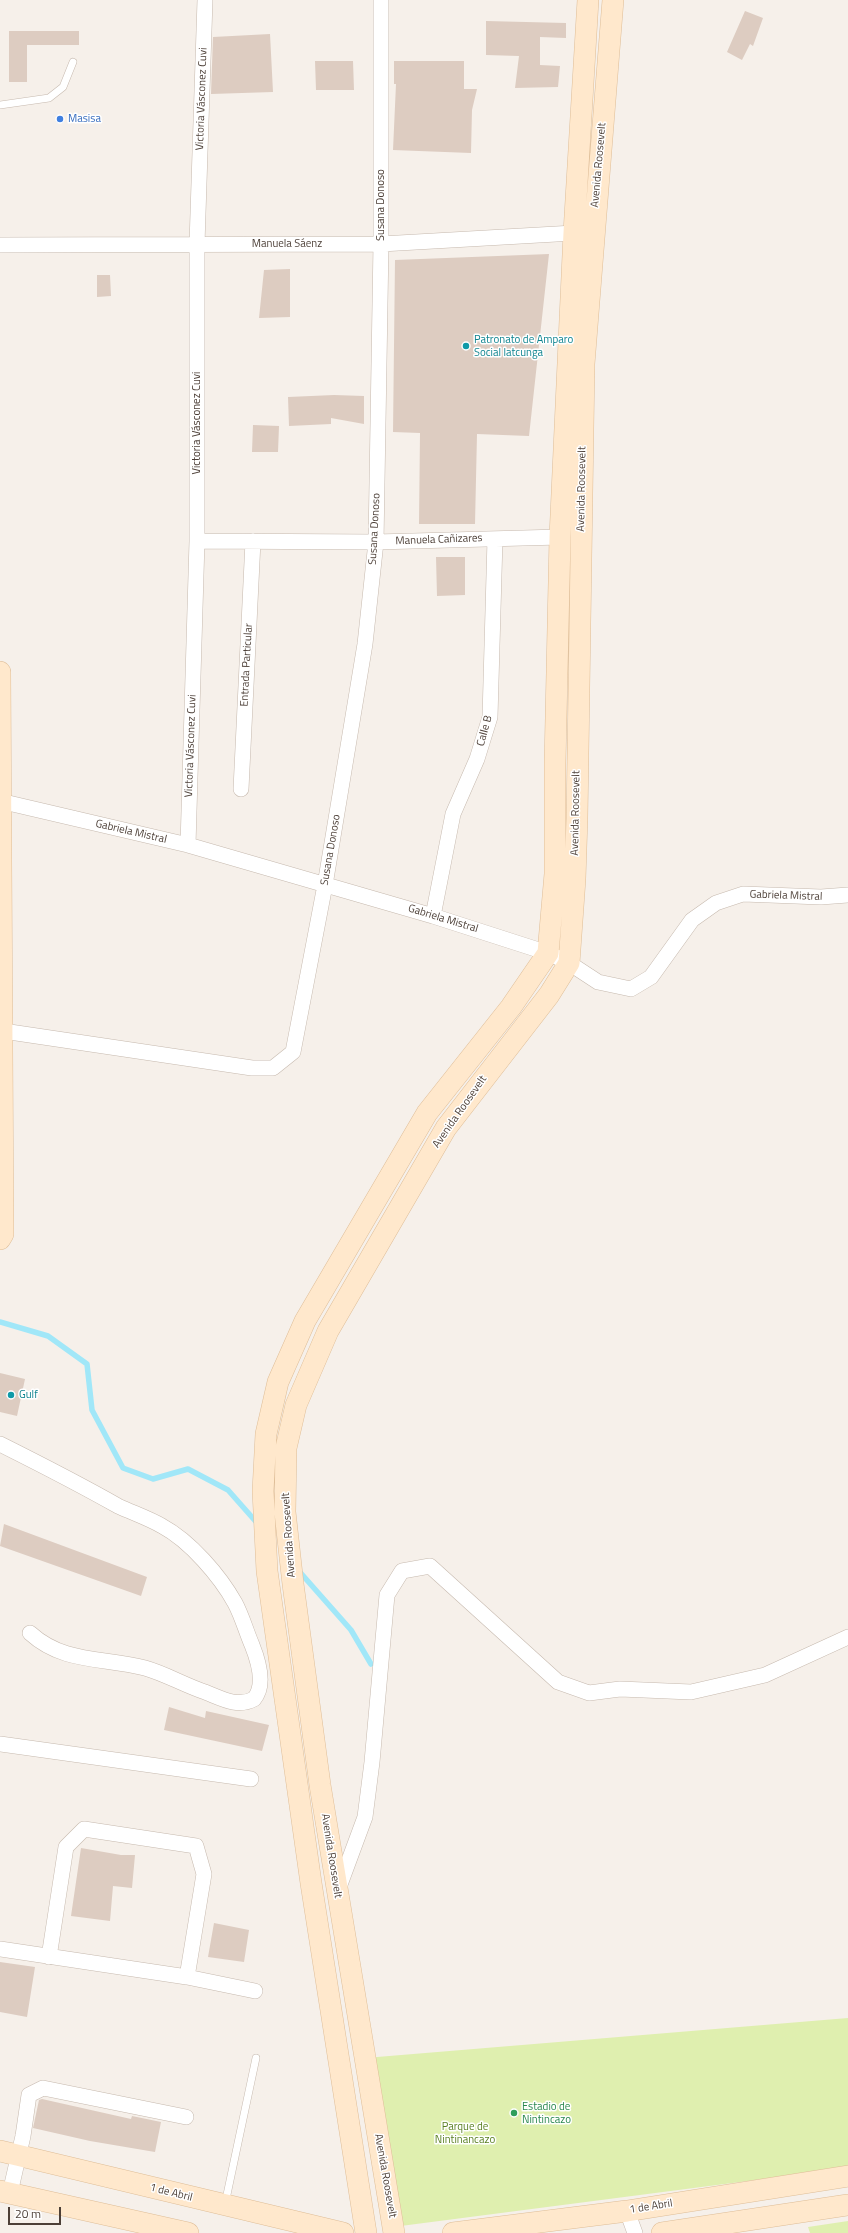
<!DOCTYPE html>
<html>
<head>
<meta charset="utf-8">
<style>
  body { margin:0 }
  #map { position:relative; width:848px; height:2233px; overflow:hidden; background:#f6f0ea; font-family:"Titillium Web",sans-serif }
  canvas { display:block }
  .scale { position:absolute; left:8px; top:2207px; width:53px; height:18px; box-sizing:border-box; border:2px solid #4c3f37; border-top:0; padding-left:5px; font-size:12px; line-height:14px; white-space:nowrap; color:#4c3f37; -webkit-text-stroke:3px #fff; paint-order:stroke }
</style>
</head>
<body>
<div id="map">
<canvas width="848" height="2233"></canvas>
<div class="scale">20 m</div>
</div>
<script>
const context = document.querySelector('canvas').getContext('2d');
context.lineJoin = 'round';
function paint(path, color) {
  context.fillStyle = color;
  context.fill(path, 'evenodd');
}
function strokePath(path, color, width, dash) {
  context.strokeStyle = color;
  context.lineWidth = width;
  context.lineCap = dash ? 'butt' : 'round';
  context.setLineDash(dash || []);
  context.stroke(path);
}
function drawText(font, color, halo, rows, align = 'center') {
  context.font = font + ' "Titillium Web",sans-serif';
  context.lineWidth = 3;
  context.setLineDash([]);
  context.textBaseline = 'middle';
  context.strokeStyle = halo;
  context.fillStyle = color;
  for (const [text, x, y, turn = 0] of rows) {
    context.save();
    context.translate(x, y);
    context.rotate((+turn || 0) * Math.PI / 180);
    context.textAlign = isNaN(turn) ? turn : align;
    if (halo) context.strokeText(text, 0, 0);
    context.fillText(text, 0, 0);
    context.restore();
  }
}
paint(new Path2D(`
  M848,2018V2168L393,2227L365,2058Z
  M848,2221V2233H810L808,2227Z`), '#dfefaf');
strokePath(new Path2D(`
  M0,1322L48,1336L87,1364L92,1410L123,1468L153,1479L188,1469L228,1490L258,1524
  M298,1570L351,1630L371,1664`), '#a1e7f8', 5.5);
paint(new Path2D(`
  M745,11L763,18L753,46L750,44L742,60L727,52Z
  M486,21L566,23V38L540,37V65L560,66L558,87L515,88L519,56L486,55Z
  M9,31H79V45H27V82H9Z
  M270,34L273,92L211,94L213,37Z
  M315,61H353L354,90H316Z
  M394,61H464V89H477L472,110L471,153L393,150L396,84H394Z
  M549,254L529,436L477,434L475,524H419L420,433L393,432L395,260Z
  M290,269V317L259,318L264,270Z
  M97,275H110L111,296L97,297Z
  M334,395L364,396V424L331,418V424L289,426L288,397Z
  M253,425L279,426L278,452H252Z
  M436,557H465V595L437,596Z
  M0,1373L25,1379L17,1416L0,1412Z
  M4,1524L147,1577L141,1596L0,1546Z
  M169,1707L205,1718L206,1711L269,1725L262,1751L164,1730Z
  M81,1848L121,1855H135L132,1888L113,1886L110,1921L71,1916Z
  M214,1923L249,1930L244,1962L208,1957Z
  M0,1962L35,1967L27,2017L0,2012Z
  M42,2099L131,2119L132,2116L161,2122L155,2152L90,2141L33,2128L39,2100Z`), '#ddccc1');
const lane = new Path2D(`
  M0,105L49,98L63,87L73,62
  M225,2204L256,2058`);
const street = new Path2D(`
  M0,245L381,244L574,233
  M197,541L376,542L560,537
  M241,789L253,541
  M0,801L188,845L433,916L548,953L569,963L598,982L631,989L651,977L692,920L716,903L743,894L821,897L848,895
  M188,845L197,541V244L205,0
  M433,916L453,814L477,759L490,717L495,539
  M3,1031L252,1068H273L293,1052L325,885L365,644L376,542L381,244V0
  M0,1444C40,1464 79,1484 118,1506C133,1513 148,1518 162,1526C190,1541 220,1576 235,1603C242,1616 246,1631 252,1645C258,1660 266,1685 254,1699C237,1708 221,1698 205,1692C184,1685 166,1674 145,1668C104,1657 64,1664 30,1633
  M0,1744L251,1779
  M338,1890L365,1817L372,1762L387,1595L402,1571L430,1566L558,1682L589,1693L620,1689L691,1692L765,1675L848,1637
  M0,1949L187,1977L255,1991
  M49,1957L66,1847L84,1829L196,1846L204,1874L187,1977
  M10,2193L23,2136L29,2095L43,2088L186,2117
  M627,2211L635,2233`);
const secondary = new Path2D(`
  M0,672L3,1234L0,1239
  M0,2151L343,2233
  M0,2191L188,2233
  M366,2233L311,1883L267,1571L263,1491L266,1434L278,1382L305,1321L427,1113L511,1007L548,953L555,874V763L560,537L574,233L588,0
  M394,2233L320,1785L293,1584L285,1512L286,1448L296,1405L328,1331L446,1128L549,995L569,963L575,879L577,818L584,364L613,0
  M453,2233L627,2211L848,2176
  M662,2233L848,2205`);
strokePath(lane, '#c6b9ae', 8);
strokePath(street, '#c6b9ae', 16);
strokePath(secondary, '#debd97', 22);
strokePath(lane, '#fff', 7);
strokePath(street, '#fff', 15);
strokePath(secondary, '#ffe8cc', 21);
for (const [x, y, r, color] of [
  [60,119,4,"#3f7fe0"],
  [466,346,4,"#0f9aa8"],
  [11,1395,4,"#0f9aa8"],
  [514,2113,4,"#2e9e5b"]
]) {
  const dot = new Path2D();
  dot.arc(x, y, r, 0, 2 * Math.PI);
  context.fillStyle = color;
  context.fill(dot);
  strokePath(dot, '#fff', 1.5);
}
drawText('11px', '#4c3f37', '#fff', [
  ["Victoria Vásconez Cuvi",202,99,-88],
  ["Avenida Roosevelt",599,165,-85],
  ["Susana Donoso",381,205,-90],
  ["Manuela Sáenz",287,244],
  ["Victoria Vásconez Cuvi",197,423,-90],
  ["Avenida Roosevelt",582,489,-89],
  ["Susana Donoso",375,529,-87],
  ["Manuela Cañizares",439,540,-2],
  ["Entrada Particular",247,665,-87],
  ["Calle B",485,731,-75],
  ["Victoria Vásconez Cuvi",191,746,-88],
  ["Avenida Roosevelt",576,813,-89],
  ["Gabriela Mistral",131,832,13],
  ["Susana Donoso",331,850,-80],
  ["Gabriela Mistral",786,896,2],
  ["Gabriela Mistral",443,919,17],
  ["Avenida Roosevelt",460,1112,-55],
  ["Avenida Roosevelt",289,1535,-94],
  ["Avenida Roosevelt",331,1856,81],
  ["Avenida Roosevelt",385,2176,80],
  ["1 de Abril",171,2193,14],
  ["1 de Abril",651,2207,-9]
]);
drawText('11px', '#366cbe', '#fff', [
  ["Masisa",68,119]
], 'left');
drawText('11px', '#0d838f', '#fff', [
  ["Patronato de Amparo",474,340],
  ["Social latcunga",474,353],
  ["Gulf",19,1395]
], 'left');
drawText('11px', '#27864d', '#fff', [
  ["Estadio de",522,2107],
  ["Nintincazo",522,2120]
], 'left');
drawText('11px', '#587f21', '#fff', [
  ["Parque de",465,2127],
  ["Nintinancazo",465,2140]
]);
</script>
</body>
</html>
